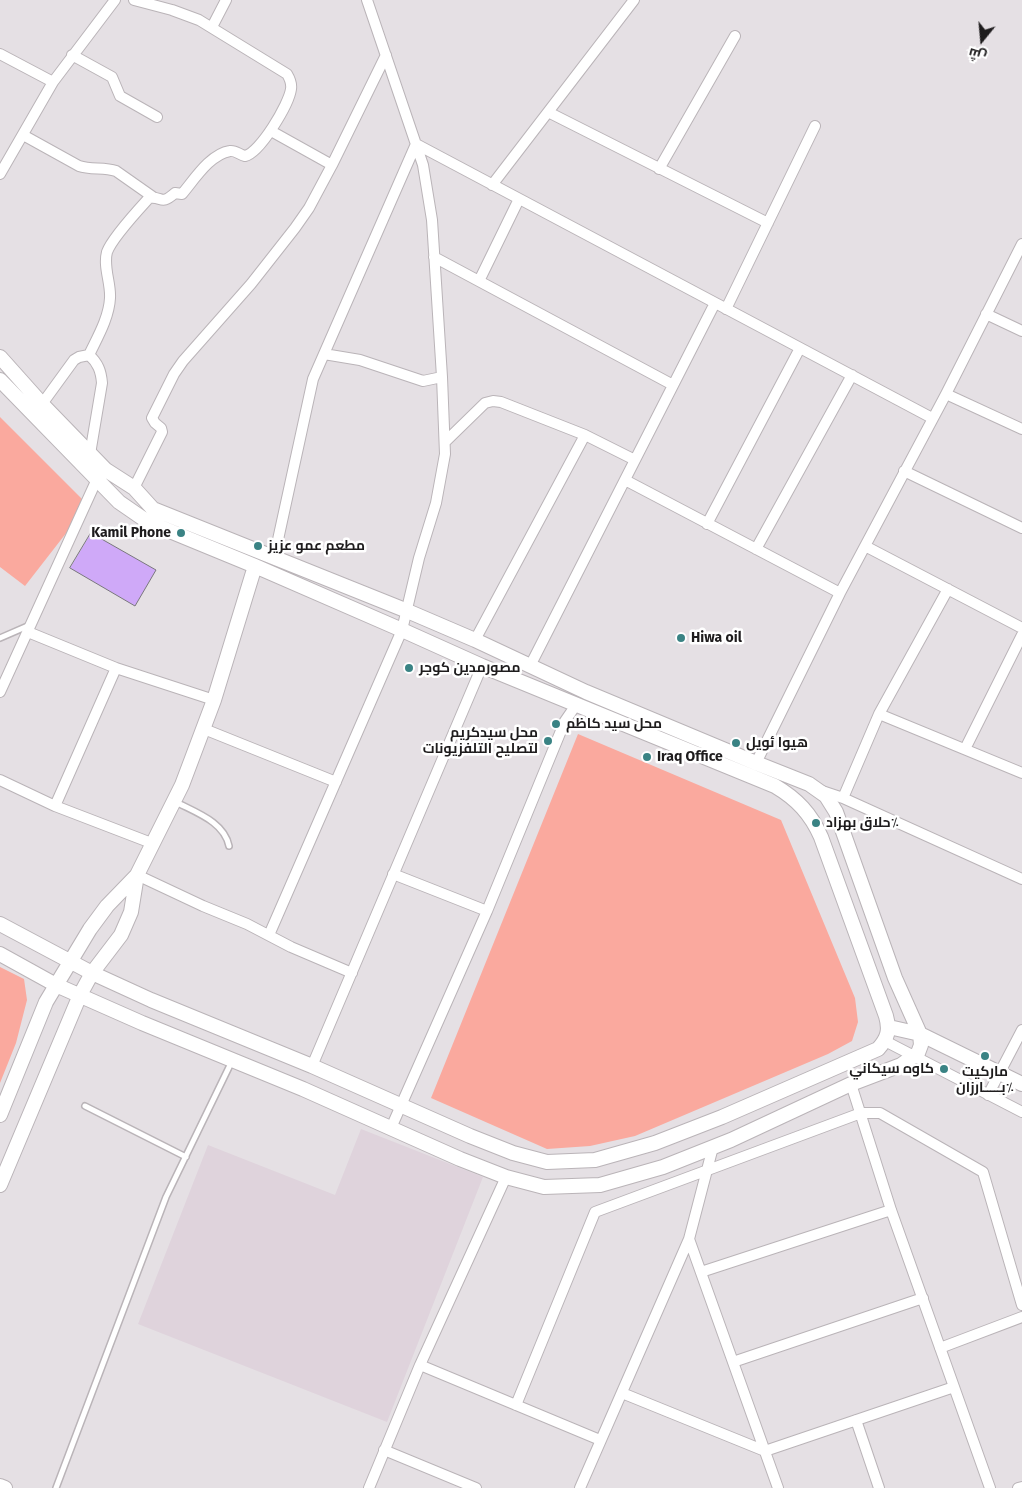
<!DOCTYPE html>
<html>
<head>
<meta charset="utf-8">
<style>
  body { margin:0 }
  #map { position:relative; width:1022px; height:1488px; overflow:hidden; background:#e5e0e4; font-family:"Fira Sans",Cairo,sans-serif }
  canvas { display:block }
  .north { position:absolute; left:957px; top:15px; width:50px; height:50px; -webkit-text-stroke:4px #fff; paint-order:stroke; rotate:197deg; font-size:14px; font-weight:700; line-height:20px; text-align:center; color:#1e1c1d }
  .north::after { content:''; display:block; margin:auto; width:18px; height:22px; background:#1e1c1d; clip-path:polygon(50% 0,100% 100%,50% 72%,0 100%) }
</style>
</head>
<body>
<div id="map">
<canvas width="1022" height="1488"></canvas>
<div class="north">ش</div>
</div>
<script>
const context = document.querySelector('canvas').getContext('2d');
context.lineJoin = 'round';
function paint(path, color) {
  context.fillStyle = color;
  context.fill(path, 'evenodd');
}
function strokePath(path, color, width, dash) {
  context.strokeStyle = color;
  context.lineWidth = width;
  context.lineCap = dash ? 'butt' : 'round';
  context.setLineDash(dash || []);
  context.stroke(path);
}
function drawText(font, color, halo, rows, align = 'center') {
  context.font = font + ' "Fira Sans",Cairo,sans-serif';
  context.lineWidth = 5;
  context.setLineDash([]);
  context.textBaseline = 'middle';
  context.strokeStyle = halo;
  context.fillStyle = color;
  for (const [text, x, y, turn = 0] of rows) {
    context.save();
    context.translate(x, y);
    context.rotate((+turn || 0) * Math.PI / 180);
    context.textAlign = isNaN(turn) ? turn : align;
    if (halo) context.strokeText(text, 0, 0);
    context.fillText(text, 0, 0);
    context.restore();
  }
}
paint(new Path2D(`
  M361,1129L483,1177L387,1422L138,1324L208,1145L335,1195Z`), '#dfd3dc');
paint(new Path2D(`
  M0,417L88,505L25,586L0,567Z
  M578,734L781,820L855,998L858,1022L852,1041L828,1054L635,1136L590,1146L547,1149L431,1098Z
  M0,967L24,979L27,1000L16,1043L0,1083Z`), '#faa99e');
const building = new Path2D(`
  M91,533L156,570L135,606L70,568Z`);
paint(building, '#cfa9f8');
strokePath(building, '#79777c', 1);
const lane = new Path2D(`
  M0,638L30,625
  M174,801C194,812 224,821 229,846
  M85,1106L186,1157
  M56,1488L166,1197L232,1061`);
const street = new Path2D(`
  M212,27L226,0
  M0,54L53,82
  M72,55L112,77L120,96L157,117
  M548,112L768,223
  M271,131L332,165
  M23,135L79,166C91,170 104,167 116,171L153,197
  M659,169L735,36
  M0,174L53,82L115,0
  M492,185L634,0
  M434,257L673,385
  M479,281L519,199
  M726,309L815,126
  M986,314L1022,331
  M324,354L360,360L423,381L442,377
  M89,355C97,338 109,318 110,298C111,283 103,267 107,252C112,238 139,209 149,198C163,196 160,206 175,193L182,194C194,180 210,154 230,151C235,150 240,155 245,156C260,153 289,104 291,89C292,83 290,79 287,74L199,20L172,10L134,0
  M946,394L1022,429
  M42,404L74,360L79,357L89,355C98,363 101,371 102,383L90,454
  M445,442L485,403L493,401L501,402L585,435L635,460
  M904,471L1022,528
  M625,480L840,593
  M134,488L162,432L161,428L155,423L152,418L174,374L183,361L251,284L295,228L309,208L332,165L386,55
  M707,524L800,348
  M865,546L1022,628
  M756,549L852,375
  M274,558L313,379L416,144L932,418
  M28,632L116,668L214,700
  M475,640L585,435
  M530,666L715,303
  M0,692L97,479
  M879,714L1022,773
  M204,729L336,782
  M965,749L1022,635
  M756,763L840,593L946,394L1022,244
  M0,780L55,806L154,844
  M822,791L843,798L1022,879
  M843,798L879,714L948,589
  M55,806L116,668
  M393,874L487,911
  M137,875L203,906L247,924L291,947L352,973
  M269,935L402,630L419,558L436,503L445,454L442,377L432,220L423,165L367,0
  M885,1041L1022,1112
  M312,1066L482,666
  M851,1084L891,1210L990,1488
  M988,1095L1022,1030
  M391,1128L487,911L565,721L576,705
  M713,1147L689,1239L778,1488
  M701,1272L891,1210
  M940,1348L1022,1317
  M733,1362L923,1298
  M420,1365L600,1440
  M622,1393L765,1451L954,1387
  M516,1405L595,1212L861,1113H880L983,1172L1022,1305
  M856,1420L879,1488
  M384,1450L476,1488
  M369,1488L420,1365L506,1177
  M580,1488L689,1239
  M1018,1488L1022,1487`);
const secondary = new Path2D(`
  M0,357L42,404L106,470L134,488L153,509L405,610L475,640L586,692L756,763L809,784L826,796L836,812L895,978L920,1034L921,1045L918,1053L901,1065L851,1084L731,1140L663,1167L600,1185L544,1187L506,1177L460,1159L303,1089L142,1023L56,985L0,954
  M0,380L119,502L148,522L255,566L402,630L482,666L775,786C797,799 811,814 821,837L886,1016C890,1030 888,1038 878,1049L722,1117L655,1143L595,1160L547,1162L513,1153L470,1136L312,1066L151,1000L92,973L0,924
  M889,1027L920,1034L1022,1084
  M0,1115L46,1002L90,929L107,906L137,875L182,785L214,700L255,566
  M0,1185L80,995L92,973L121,935L131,912L137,875
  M0,1486L5,1488`);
strokePath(lane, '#bab4b8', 8);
strokePath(street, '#bab4b8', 12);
strokePath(secondary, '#bab4b8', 16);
strokePath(lane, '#fff', 5);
strokePath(street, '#fff', 10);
strokePath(secondary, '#fff', 14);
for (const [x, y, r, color] of [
  [181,533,5,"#3a8384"],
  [258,546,5,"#3a8384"],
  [681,638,5,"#3a8384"],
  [409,668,5,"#3a8384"],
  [556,724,5,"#3a8384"],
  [548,741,5,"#3a8384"],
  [736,743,5,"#3a8384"],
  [647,757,5,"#3a8384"],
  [816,823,5,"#3a8384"],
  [985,1056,5,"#3a8384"],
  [944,1069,5,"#3a8384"]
]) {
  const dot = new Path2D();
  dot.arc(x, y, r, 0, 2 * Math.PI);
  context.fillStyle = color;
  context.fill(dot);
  strokePath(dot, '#fff', 2);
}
drawText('bold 14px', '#1e1c1d', '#fff', [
  ["Kamil Phone",171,533,"right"],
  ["مطعم عمو عزيز",268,546],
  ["Hiwa oil",691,638],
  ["مصورمدین كوجر",419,668],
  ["محل سيد كاظم",566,724],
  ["محل سيدكريم",538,733,"right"],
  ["لتصليح التلفزيونات",538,749,"right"],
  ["هيوا ئويل",746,743],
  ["Iraq Office",657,757],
  ["حلاق بهزاد٪",826,823],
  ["كاوه سيكاني",934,1069,"right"],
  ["ماركیت",985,1072,"center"],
  ["بـــــارزان٪",985,1088,"center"]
], 'left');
</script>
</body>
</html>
